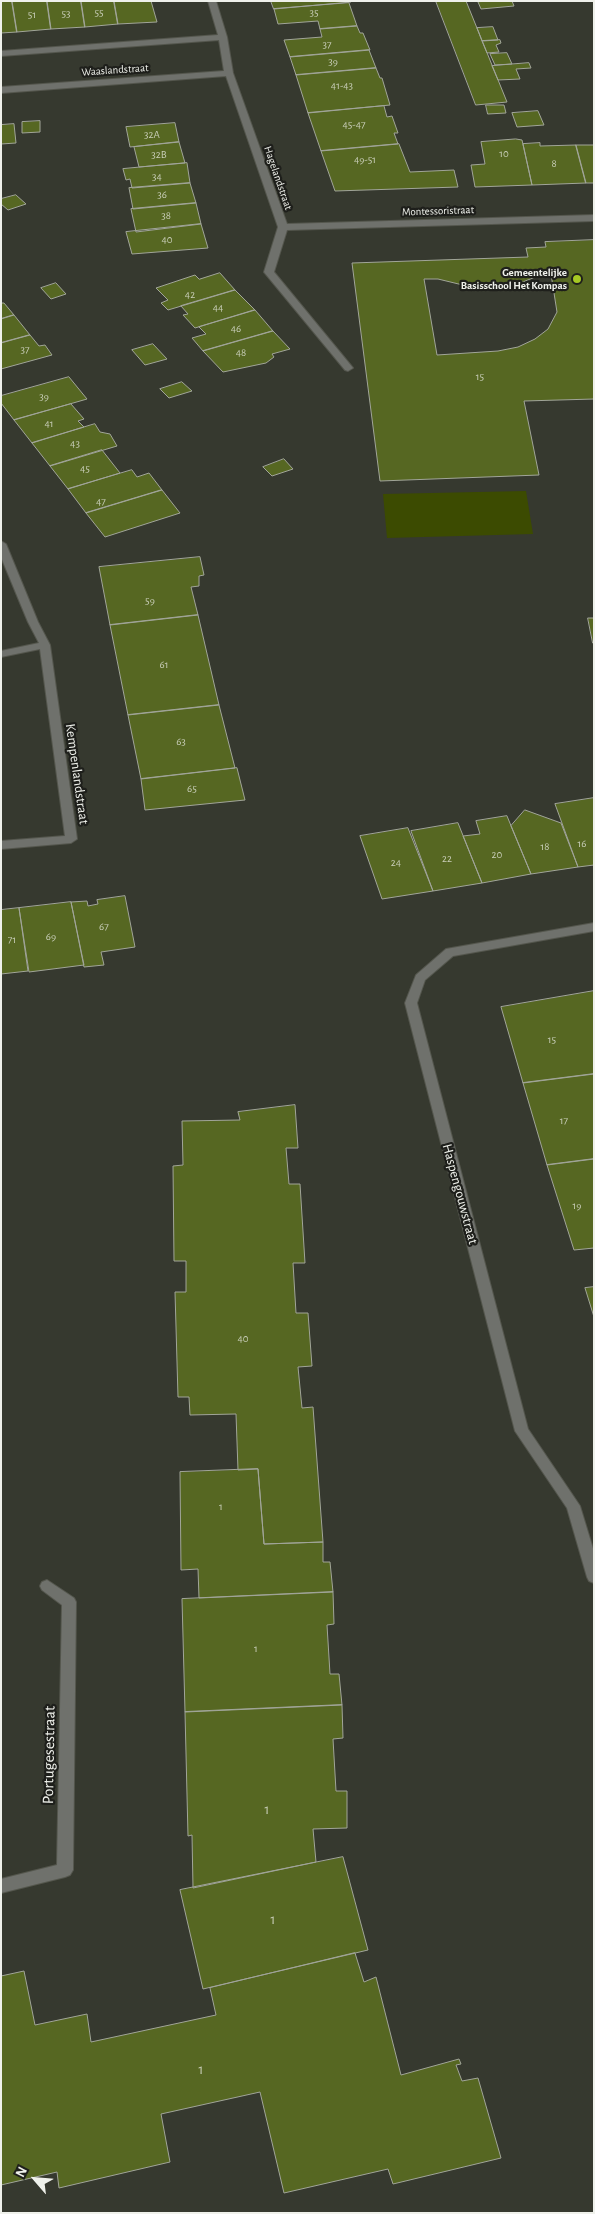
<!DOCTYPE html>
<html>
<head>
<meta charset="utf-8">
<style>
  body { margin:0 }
  #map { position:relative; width:595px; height:2214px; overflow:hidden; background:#36392f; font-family:"Alegreya Sans",sans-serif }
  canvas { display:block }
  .frame { position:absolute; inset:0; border:2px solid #eff1eb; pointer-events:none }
  .north { position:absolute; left:10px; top:2154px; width:50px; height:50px; -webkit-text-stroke:4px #1e1f1b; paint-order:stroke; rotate:297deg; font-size:14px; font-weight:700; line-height:20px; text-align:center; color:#eff1eb }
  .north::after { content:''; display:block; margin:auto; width:18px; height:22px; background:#eff1eb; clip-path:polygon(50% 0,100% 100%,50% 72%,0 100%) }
</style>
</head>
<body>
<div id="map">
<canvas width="595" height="2214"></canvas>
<div class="frame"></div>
<div class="north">N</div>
</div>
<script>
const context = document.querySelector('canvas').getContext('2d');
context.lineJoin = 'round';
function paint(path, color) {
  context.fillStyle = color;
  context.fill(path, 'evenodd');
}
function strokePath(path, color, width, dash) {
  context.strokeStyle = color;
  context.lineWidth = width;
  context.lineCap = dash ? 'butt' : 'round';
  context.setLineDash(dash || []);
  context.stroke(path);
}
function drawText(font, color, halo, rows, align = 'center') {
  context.font = font + ' "Alegreya Sans",sans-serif';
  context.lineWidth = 4.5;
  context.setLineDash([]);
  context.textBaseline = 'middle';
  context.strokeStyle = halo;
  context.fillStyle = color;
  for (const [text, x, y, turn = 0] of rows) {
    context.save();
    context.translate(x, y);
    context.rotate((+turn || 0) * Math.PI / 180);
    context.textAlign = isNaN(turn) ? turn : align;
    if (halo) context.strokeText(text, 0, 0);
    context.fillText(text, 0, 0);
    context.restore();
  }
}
paint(new Path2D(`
  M526,491L533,534L387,538L383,494Z`), '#3c4b01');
const building = new Path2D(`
  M1,1H12L17,32L1,33Z
  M12,1H47L51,29L17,32Z
  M47,1H81L85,27L51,29Z
  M81,1H114L118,24L85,27Z
  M114,1H151L157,22L118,24Z
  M271,1H351V2L274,9Z
  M436,1H466L507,102L476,105Z
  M512,1L514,6L481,9L478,2Z
  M349,3L357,26L320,29L318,21L278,24L274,9Z
  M357,26L360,33H363L370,50L290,57L284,40L322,37L320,29Z
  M493,27L498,40L482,41L477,28Z
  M500,40L501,43L496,45L499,52L487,53L482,41Z
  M369,50L376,68L296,75L290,57Z
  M507,53L512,64L495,65L490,54Z
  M529,63L531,68L516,69L520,79L498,80L492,66Z
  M376,68L380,78H382L390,105L308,113L296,75Z
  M486,105H504L506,113L488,114Z
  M384,106L387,117L392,116L398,133H394L398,144L321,151L308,113Z
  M538,111L544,125L517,127L512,113Z
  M40,121V132L22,133V122Z
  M175,123L179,142L130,147L126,127Z
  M14,124L16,143L1,144V125Z
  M516,139L522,140L532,185L475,187L471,165L485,164L481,142Z
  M179,142L185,163L139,167L134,147Z
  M540,143V146L576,145L586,183L532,185L523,144Z
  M399,144L410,172L454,170L458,187L335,191L321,151Z
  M576,145H594V183H586Z
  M187,163L190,183L132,188L130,179L126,180L123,169Z
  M190,183L196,203L133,209L129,188Z
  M16,195L26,204L8,210L1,204V199Z
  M196,203L201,224L136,232L131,209Z
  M201,224L208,248L132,254L126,232Z
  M594,240V399L524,401L539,475L380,481L352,263L528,257L526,248L546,247L545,242ZM551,274L557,312L548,329L535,339L518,347L498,351L437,355L424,279H438L471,287H495L518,284L540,275Z
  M220,273L235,290L168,310L161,303L168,300L156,288L195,275L199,279Z
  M56,283L66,294L51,299L41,288Z
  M235,290L255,310L195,328L183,315L188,314L181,306Z
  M1,303H4L14,315L1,319Z
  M255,310L273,331L203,351L192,338L206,334L199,327Z
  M14,315L30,335L1,343V319Z
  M273,331L290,349L272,354L274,357L266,363L223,372L203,351Z
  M30,335L39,346L45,345L52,355L1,369V343Z
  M153,344L167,359L145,365L132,350Z
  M69,377L87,399L14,420L1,403V396Z
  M182,382L192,391L169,398L160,389Z
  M71,404L84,419L78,421L84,427L32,443L14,420Z
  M95,424L100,432L110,434L117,446L50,466L32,443Z
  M102,450L120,473L68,489L50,466Z
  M284,459L293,469L272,476L263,467Z
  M132,470L137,477L149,473L162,490L86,513L68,489Z
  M162,490L180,513L105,537L86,513Z
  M200,557L204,575L199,576V586L191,587L198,615L110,625L99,567Z
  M198,615L219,705L128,715L110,625Z
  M588,618H594V643H593Z
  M219,705L235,768L141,779L128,715Z
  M237,768L245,800L145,810L141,779Z
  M594,798V865L578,867L555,804Z
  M525,810L561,823L578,867L531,874L511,826Z
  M507,816L531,874L482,883L463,836L480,834L476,821Z
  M458,823L482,883L433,891L411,831Z
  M408,828L433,891L382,899L360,836Z
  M125,896L135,947L101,952L104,965L84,967L71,902L87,901L88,906L98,904L97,900Z
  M71,902L84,965L29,972L19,908Z
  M19,908L28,971L1,974V910Z
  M594,991V1074L523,1083L501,1007Z
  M594,1074V1159L547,1165L523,1083Z
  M295,1105L298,1148H286L289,1184H300L305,1263H293L296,1313H308L312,1366L298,1367L302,1408L313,1407L323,1542L264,1544L258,1469L238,1470L236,1414L190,1415L189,1397H178L175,1292H186V1261H174L173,1166L183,1165L182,1121L240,1120L238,1112Z
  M594,1159V1248L574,1250L547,1165Z
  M594,1287V1317L585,1288Z
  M258,1469L264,1544L323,1542V1562H330L333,1592L199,1598L198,1569L181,1570L180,1472Z
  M333,1592L334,1624L327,1625L330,1674H339L342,1705L185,1712L182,1599Z
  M342,1705L343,1738L333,1739L336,1791H347V1828L313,1829L316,1862L193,1888L192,1835L188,1836L185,1712Z
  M343,1857L368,1950L203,1989L180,1890Z
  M355,1953L364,1982L376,1977L401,2075L459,2059L461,2064L456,2065L462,2081L478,2078L501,2158L393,2184L388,2169L284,2193L260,2092L161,2114L170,2162L59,2188L57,2172L1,2185V1976L24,1971L35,2025L87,2014L91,2042L216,2015L210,1988Z`);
paint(building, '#566722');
strokePath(building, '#a1a599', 1);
const service = new Path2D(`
  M47,1580L74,1598L76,1602L73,1870L70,1875L65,1877L1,1893V1879L57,1865L62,1605L42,1590L40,1586L42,1582Z`);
const minor = new Path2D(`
  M208,1H216L227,37L233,73L287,224L594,215V221L287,230L274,272L353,368L348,371L345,370L264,272L278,227L226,76L1,93V87L224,71L219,40L1,56V51L218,35Z
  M1,541L6,544L38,622L50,645L77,839L71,843L1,849V841L65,836L40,649L1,657V651L39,643L28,622L1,557Z
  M594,923V931L453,956L425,980L417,1003L528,1429L580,1506L594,1552V1583L589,1581L587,1577L567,1508L515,1431L405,1003L416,975L446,949Z`);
strokePath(service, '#54564d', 2);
strokePath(minor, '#54564d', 2);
paint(service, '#6f716c');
paint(minor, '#6f716c');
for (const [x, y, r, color] of [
  [577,279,5,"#a5c823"]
]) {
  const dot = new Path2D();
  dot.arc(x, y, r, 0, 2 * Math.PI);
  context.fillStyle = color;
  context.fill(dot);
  strokePath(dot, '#1e1f1b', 2);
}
drawText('11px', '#c9ceb9', null, [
  ["55",99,13],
  ["35",314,13],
  ["53",66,14],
  ["51",32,15],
  ["37",327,45],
  ["39",333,62],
  ["41-43",342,86],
  ["45-47",354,125],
  ["32A",152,135],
  ["10",504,154],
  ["32B",159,155],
  ["49-51",365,160],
  ["8",554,164],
  ["34",157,177],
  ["36",162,195],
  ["38",166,216],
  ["40",167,240],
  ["42",190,295],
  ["44",218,308],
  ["46",236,329],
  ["37",25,350],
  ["48",241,353],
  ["15",480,377],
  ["39",44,397],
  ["41",49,424],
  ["43",75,444],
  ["45",85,469],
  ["47",101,502],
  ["59",150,601],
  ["61",164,665],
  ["63",181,742],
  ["65",192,789],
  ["16",582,844],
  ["18",545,847],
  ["20",497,855],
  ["22",447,859],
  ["24",396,863],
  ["67",104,927],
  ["69",51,937],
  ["71",12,940],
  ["15",552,1040],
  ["17",564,1121],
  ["19",577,1206],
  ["40",243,1339],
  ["1",221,1507],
  ["1",256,1649]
]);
drawText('11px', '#eff1eb', '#1e1f1b', [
  ["Waaslandstraat",115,70,-4],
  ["Hagelandstraat",278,178,71],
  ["Montessoristraat",438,211,-2]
]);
drawText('bold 11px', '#eff1eb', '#1e1f1b', [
  ["Gemeentelijke",567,273],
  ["Basisschool Het Kompas",567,286]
], 'right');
drawText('14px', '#eff1eb', '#1e1f1b', [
  ["Kempenlandstraat",77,774,82],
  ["Haspengouwstraat",460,1194,75]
]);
drawText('14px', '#c9ceb9', null, [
  ["1",267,1810],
  ["1",273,1920],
  ["1",201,2070]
]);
drawText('16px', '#eff1eb', '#1e1f1b', [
  ["Portugesestraat",49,1755,-89]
]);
</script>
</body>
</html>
